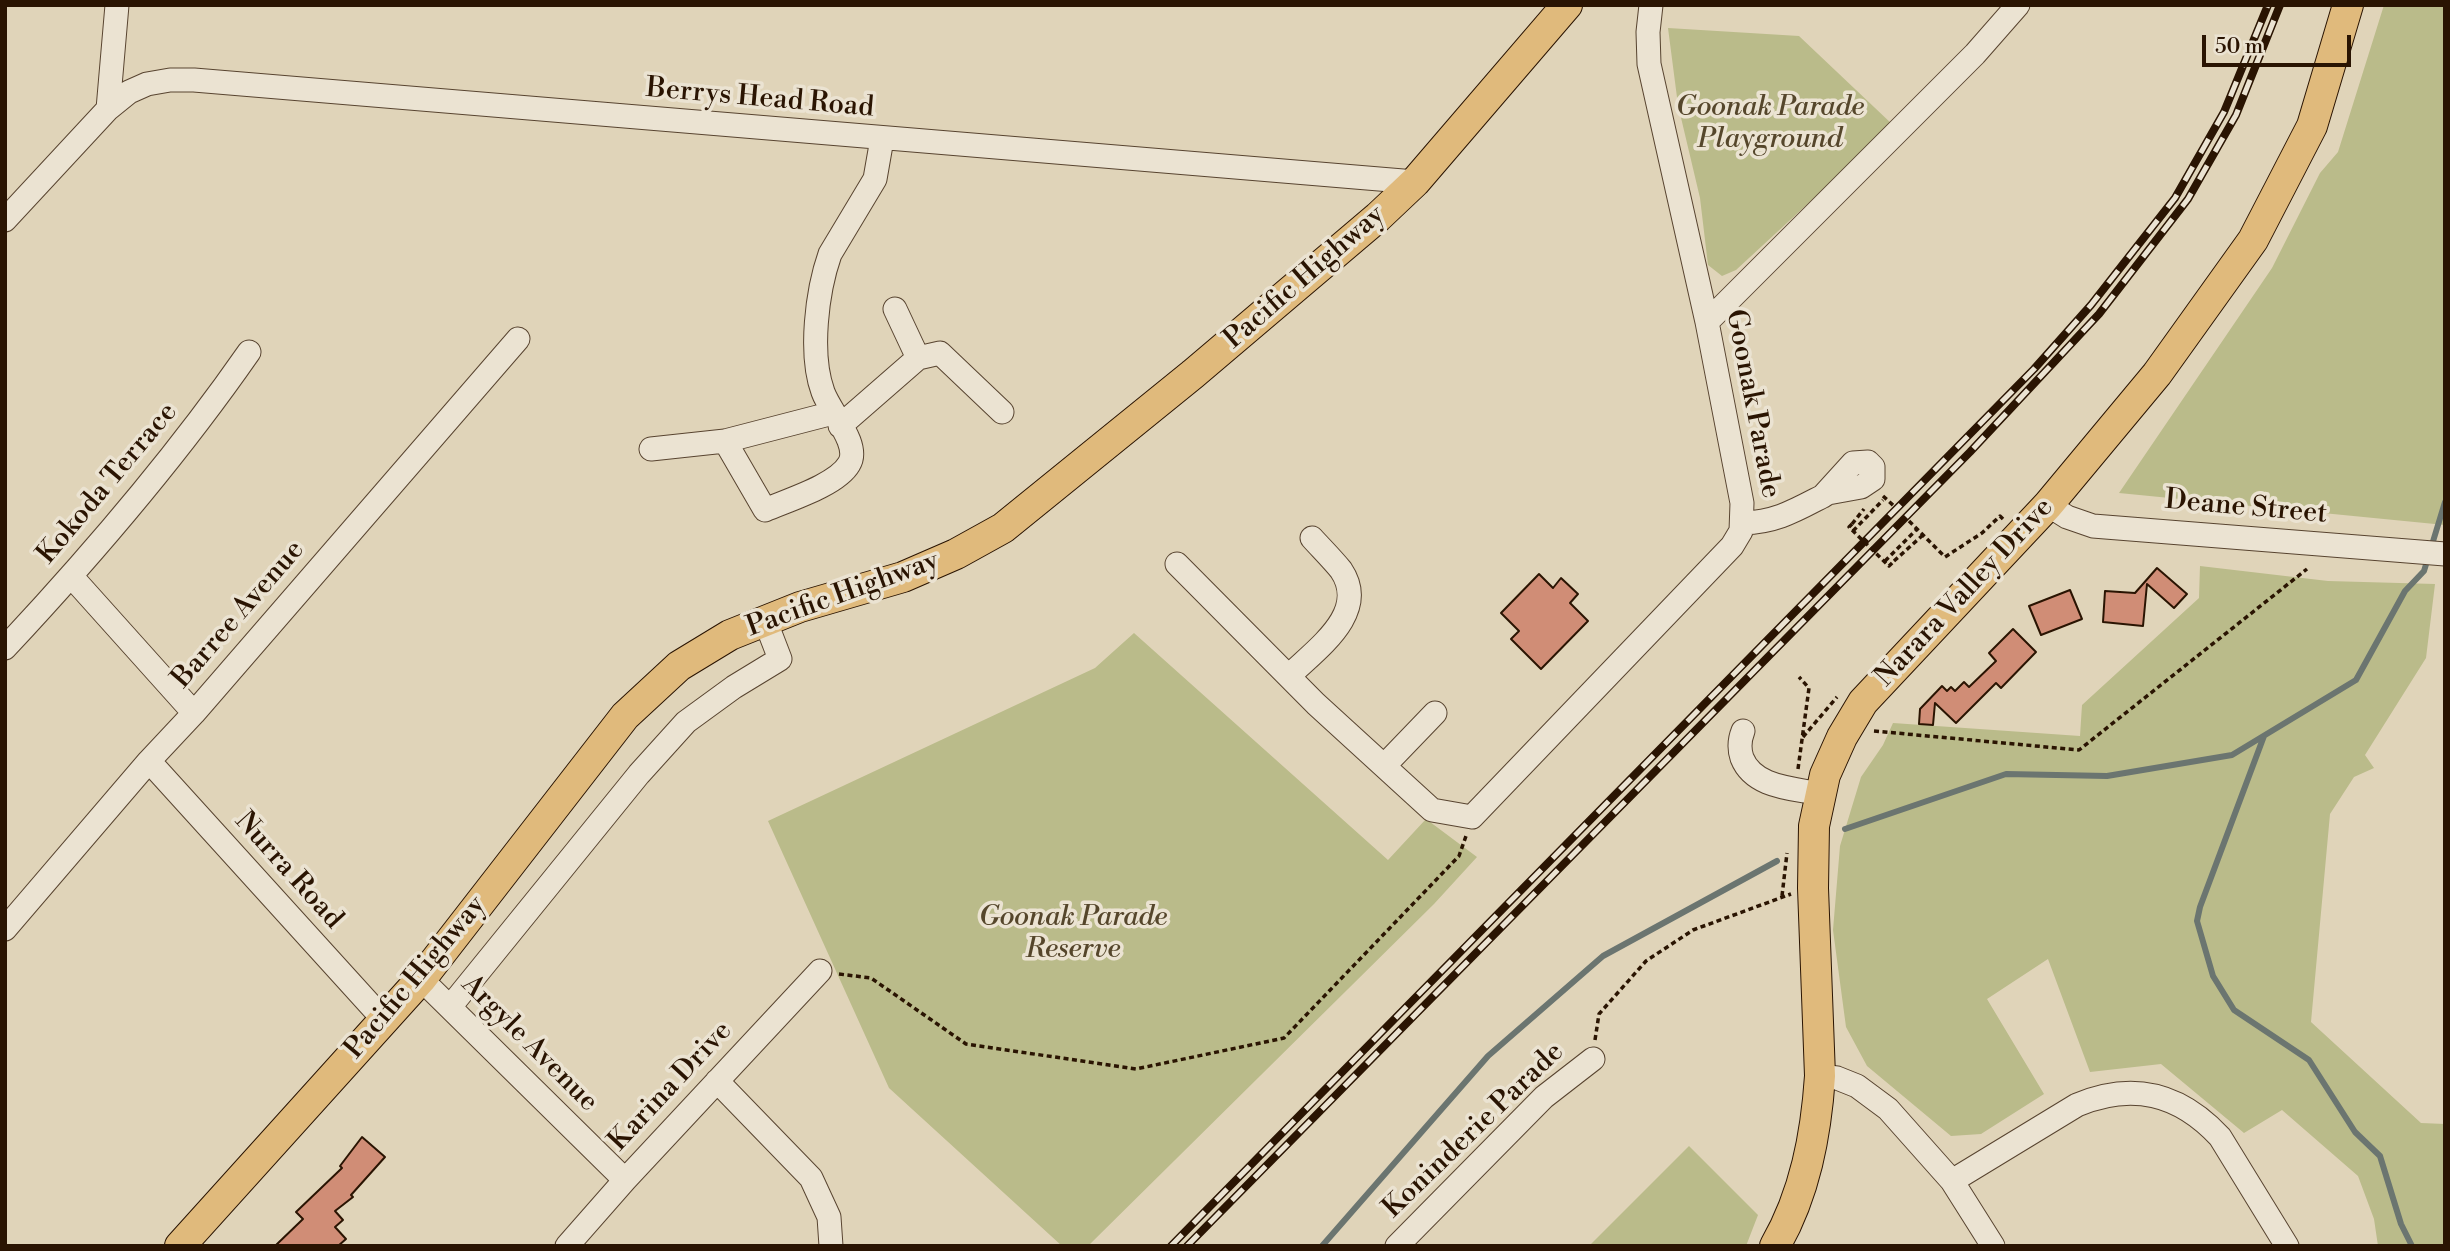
<!DOCTYPE html>
<html>
<head>
<meta charset="utf-8">
<style>
  body { margin:0 }
  #map { position:relative; width:2450px; height:1251px; overflow:hidden; background:#e0d4b9; font-family:"Libre Bodoni",serif }
  canvas { display:block }
  .frame { position:absolute; inset:0; border:7px solid #2a1402; pointer-events:none }
  .scale { position:absolute; left:2202px; top:35px; width:149px; height:32px; box-sizing:border-box; border:4px solid #2a1402; border-top:0; padding-left:9px; font-size:21px; line-height:24px; white-space:nowrap; color:#2a1402; -webkit-text-stroke:5px #ebe3d2; paint-order:stroke }
</style>
</head>
<body>
<div id="map">
<canvas width="2450" height="1251"></canvas>
<div class="frame"></div>
<div class="scale">50 m</div>
</div>
<script>
const context = document.querySelector('canvas').getContext('2d');
context.lineJoin = 'round';
function paint(path, color) {
  context.fillStyle = color;
  context.fill(path, 'evenodd');
}
function strokePath(path, color, width, dash) {
  context.strokeStyle = color;
  context.lineWidth = width;
  context.lineCap = dash ? 'butt' : 'round';
  context.setLineDash(dash || []);
  context.stroke(path);
}
function drawText(font, color, halo, rows, align = 'center') {
  context.font = font + ' "Libre Bodoni",serif';
  context.lineWidth = 7;
  context.setLineDash([]);
  context.textBaseline = 'middle';
  context.strokeStyle = halo;
  context.fillStyle = color;
  for (const [text, x, y, turn = 0] of rows) {
    context.save();
    context.translate(x, y);
    context.rotate((+turn || 0) * Math.PI / 180);
    context.textAlign = isNaN(turn) ? turn : align;
    if (halo) context.strokeText(text, 0, 0);
    context.fillText(text, 0, 0);
    context.restore();
  }
}
paint(new Path2D(`
  M2384,5H2445V525L2119,493L2272,268L2320,173L2338,152Z
  M1668,28L1799,36L1893,125L1736,270L1722,276L1708,265L1700,198L1678,105Z
  M2200,566L2328,581L2435,584L2426,658L2365,755L2374,768L2354,777L2330,814L2311,1022L2421,1123L2445,1124V1246H2378L2374,1219L2358,1176L2282,1110L2244,1133L2161,1064L2090,1072L2048,959L1987,999L2044,1094L1981,1134L1951,1136L1867,1066L1846,1027L1833,930L1840,846L1861,777L1883,745L1893,723L2080,736L2082,705L2199,598Z
  M1134,633L1388,860L1426,819L1477,857L1434,904L1088,1246H1062L889,1088L768,821L1095,668Z
  M1689,1146L1758,1215L1746,1246H1589Z`), '#babb8a');
strokePath(new Path2D(`
  M2264,736L2200,907L2197,921L2213,976L2234,1010L2309,1060L2355,1132L2380,1156L2401,1224L2412,1246
  M1845,829L2006,774L2107,776L2232,755L2356,680L2405,591L2424,571L2445,502
  M1322,1246L1488,1056L1603,956L1777,861`), '#6b7570', 6);
const building = new Path2D(`
  M2157,568L2187,594L2174,608L2147,584L2143,626L2103,622L2105,591L2135,593Z
  M1539,574L1553,588L1561,578L1578,594L1570,603L1588,621L1541,669L1511,639L1519,631L1501,613Z
  M2070,590L2082,619L2041,635L2029,606Z
  M2013,629L2036,652L2001,688L1996,683L1956,723L1935,703L1933,725L1919,724L1920,709L1942,686L1947,691L1951,687L1955,691L1964,682L1969,687L1996,661L1989,653Z
  M362,1137L385,1157L351,1195L353,1197L335,1211L343,1220L335,1227L346,1239L338,1246H275L303,1219L296,1212L342,1168L340,1166Z`);
paint(building, '#d08d76');
strokePath(building, '#2a1402', 2);
const minor = new Path2D(`
  M108,109L117,5
  M5,220L108,109L129,92L147,84L170,80H194L1415,182
  M895,309L918,358L940,353L1002,412
  M1707,322L1975,54L2018,5
  M840,426L918,358
  M725,441L765,510C788,500 837,485 849,464C861,445 830,412 823,392C809,354 817,291 830,254L875,179L882,139
  M651,449L725,441L833,413
  M2048,505L2067,517L2093,526L2445,554
  M1743,523C1776,522 1794,511 1823,496L1828,493L1861,487L1873,479V467L1868,462L1853,463L1823,496
  M1177,564L1316,704L1432,810L1472,817L1732,546L1741,531L1742,503L1707,322L1649,64L1648,32L1651,5
  M72,577L194,713
  M5,648C92,555 176,457 249,352
  M1289,676C1316,649 1370,613 1341,570C1332,559 1321,548 1312,538
  M1743,731C1739,741 1739,749 1742,758C1754,788 1793,788 1820,794
  M149,761L384,1020
  M1384,766L1435,713
  M5,929L149,761L194,713L518,339
  M421,979L625,1180
  M450,1007L639,774L686,722L734,687L780,659L765,620
  M1820,1076L1837,1078L1857,1086L1888,1109L1952,1181L1993,1246
  M717,1081L811,1178L829,1217L831,1246
  M1952,1181L2077,1105C2132,1082 2179,1093 2220,1137L2287,1246
  M567,1246L625,1180L820,971
  M1397,1246L1544,1097L1593,1059`);
const major = new Path2D(`
  M180,1246L421,979L625,716L679,666L730,635L800,607L903,577L956,554L1003,528L1193,374L1378,217L1415,182L1567,5
  M1775,1246C1805,1194 1816,1135 1820,1076L1813,888L1814,826L1825,775L1842,737L1863,702L2048,505L2157,374L2253,240L2312,126L2348,5`);
strokePath(minor, '#584430', 25);
strokePath(major, '#2a1402', 32);
strokePath(new Path2D(`
  M1883,496L1894,506
  M1909,521L1945,557L1982,533L2000,516L2003,519
  M1852,524L1864,509
  M1853,531L1883,500
  M1885,561L1917,529
  M1894,561L1923,535
  M1874,731L2079,750L2307,569
  M1803,737L1837,697
  M1798,769L1809,688L1799,677
  M1782,896L1787,853
  M839,974L871,978L966,1044L1136,1069L1284,1038L1459,856L1466,836
  M1595,1040L1599,1014L1646,961L1693,930L1791,894`), '#2a1402', 3.5, [5, 3.5]);
strokePath(minor, '#ebe3d2', 23);
strokePath(major, '#e0ba7c', 30);
const rail = new Path2D(`
  M1171,1246L2034,369L2091,305L2175,198L2224,112L2268,5
  M1187,1246L1970,452L2099,314L2188,199L2236,115L2280,5`);
strokePath(rail, '#2a1402', 8);
strokePath(rail, '#ebe3d2', 5, [16]);
strokePath(new Path2D(`
  M1852,524L1849,527L1889,566L1894,561`), '#2a1402', 3.5, [5, 3.5]);
drawText('28px', '#2a1402', '#ebe3d2', [
  ["Berrys Head Road",760,99,5],
  ["Pacific Highway",1305,278,-41],
  ["Goonak Parade",1752,404,79],
  ["Kokoda Terrace",108,484,-50],
  ["Deane Street",2246,508,5],
  ["Narara Valley Drive",1965,593,-47],
  ["Pacific Highway",843,595,-20],
  ["Barree Avenue",239,615,-49],
  ["Nurra Road",288,871,48],
  ["Pacific Highway",416,978,-50],
  ["Argyle Avenue",529,1044,45],
  ["Karina Drive",671,1087,-47],
  ["Koninderie Parade",1474,1131,-44]
]);
drawText('italic 28px', '#55462b', '#ebe3d2', [
  ["Goonak Parade",1770,108],
  ["Playground",1770,140],
  ["Goonak Parade",1073,918],
  ["Reserve",1073,950]
]);
</script>
</body>
</html>
